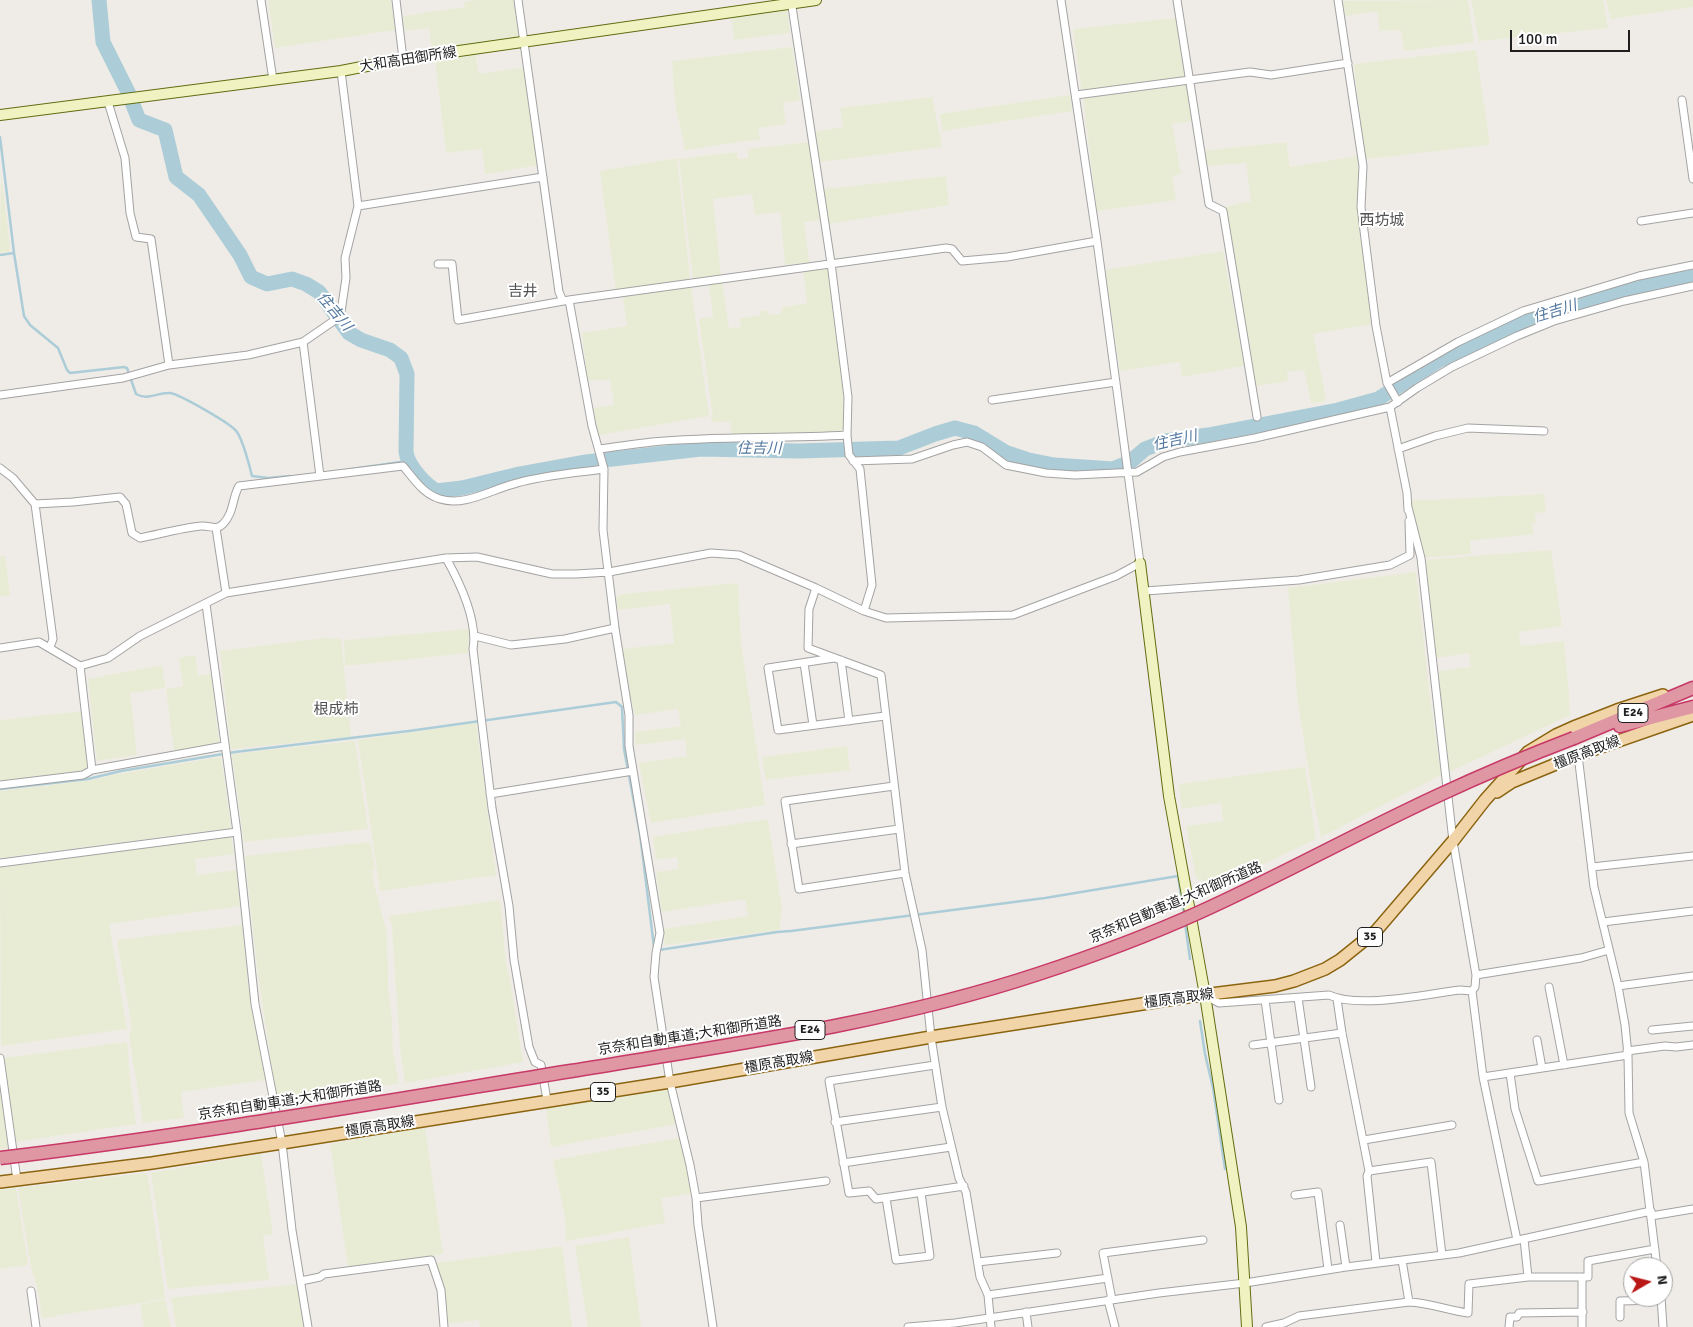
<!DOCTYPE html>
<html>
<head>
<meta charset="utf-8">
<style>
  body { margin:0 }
  #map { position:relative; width:1693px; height:1327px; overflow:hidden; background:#efece7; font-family:Signika,sans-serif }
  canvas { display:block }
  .north { position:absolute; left:1623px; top:1257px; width:50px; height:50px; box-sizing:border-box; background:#fff; border:1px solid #a5a5a5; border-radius:50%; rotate:82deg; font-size:14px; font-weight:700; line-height:20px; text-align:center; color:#1f1f1f }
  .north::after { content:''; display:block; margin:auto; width:18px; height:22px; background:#b91816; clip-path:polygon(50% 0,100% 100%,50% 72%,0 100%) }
  .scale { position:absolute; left:1510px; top:30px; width:120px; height:22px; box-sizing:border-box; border:2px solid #1f1f1f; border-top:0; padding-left:6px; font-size:15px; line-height:18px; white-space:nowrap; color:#1f1f1f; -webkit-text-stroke:4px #fff; paint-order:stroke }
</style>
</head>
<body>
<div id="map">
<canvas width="1693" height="1327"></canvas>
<div class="north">N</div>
<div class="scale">100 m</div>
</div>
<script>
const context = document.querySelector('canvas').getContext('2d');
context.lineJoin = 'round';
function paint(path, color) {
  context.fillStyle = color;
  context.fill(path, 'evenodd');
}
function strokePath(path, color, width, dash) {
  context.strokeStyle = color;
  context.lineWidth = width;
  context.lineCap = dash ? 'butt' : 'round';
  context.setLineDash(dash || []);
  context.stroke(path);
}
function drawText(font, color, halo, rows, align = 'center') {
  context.font = font + ' Signika,"Noto Sans JP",sans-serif';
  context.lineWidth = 4;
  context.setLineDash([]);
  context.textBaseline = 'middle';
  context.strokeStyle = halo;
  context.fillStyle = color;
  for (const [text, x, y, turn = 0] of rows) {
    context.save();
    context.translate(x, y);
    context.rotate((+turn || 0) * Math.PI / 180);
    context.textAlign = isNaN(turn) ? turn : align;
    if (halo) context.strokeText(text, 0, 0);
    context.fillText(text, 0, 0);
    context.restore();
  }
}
paint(new Path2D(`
  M268,0H391L395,30L275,48Z
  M477,0H513L519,38L432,50L429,28L405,31L403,16L465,7L464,2Z
  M1468,0L1474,42L1404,51L1401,30L1380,31L1377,11L1345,16L1342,1Z
  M1471,0H1603L1608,28L1479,41Z
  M1606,0H1693V7L1611,19Z
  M782,8L787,11L790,33L734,40L731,15Z
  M1177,18L1186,79L1082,94L1073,29Z
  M792,47L800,100L783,103L786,124L758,128L760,139L685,150L675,102L672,61Z
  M1476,50L1490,145L1365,159L1354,64Z
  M475,52L479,74L526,67L539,165L485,174L482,149L446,153L435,58Z
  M1186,83L1192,121L1172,124L1181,174L1172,176L1176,200L1097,211L1083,97Z
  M1070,95L1072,111L942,131L940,114Z
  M932,97L942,147L820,162L815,132L843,127L840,108Z
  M809,142L820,220L804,222L809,262L785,265L780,212L755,215L752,194L713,199L721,275L693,279L679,159L737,152L738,159L748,158V149Z
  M1286,142L1290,167L1358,156V201L1364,261L1373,324L1313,334L1326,400L1322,402L1311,403L1304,370L1287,372L1288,381L1256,386L1227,214L1225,207L1251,201L1246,163L1206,166L1204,151Z
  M677,158L690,279L616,291L600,171Z
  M1,173L10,248V252L0,253Z
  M946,176L949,205L828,224L824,189Z
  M1223,251L1244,366L1182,377L1180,362L1120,371L1105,270Z
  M827,267L830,269L847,399L842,433L732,437L730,422H713L710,417H713L699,319L713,317L709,284L722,282L729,328L741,327L740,318L761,315L760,311L768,310L769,315L781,314V308L807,303L803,270Z
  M691,287L709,416L599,435L593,408L614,405L610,379L588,381L582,333L627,326L623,297Z
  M1544,494L1546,512L1535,513L1536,523H1532L1533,534L1470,541L1471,554L1417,558L1410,501Z
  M1551,550L1562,626L1519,632L1521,646L1564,641L1569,694L1570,715L1445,774L1431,672L1471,667L1469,653L1430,659L1422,560Z
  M0,556H5L10,595L0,596Z
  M1416,572L1429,691L1441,775L1321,837L1310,780L1298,703L1288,588Z
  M738,583L741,643L765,805L651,823L639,763L687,756L685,739L636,745L635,732L681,726L678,709L635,715L629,692L623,649L674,643L670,604L618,610L616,597L624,594Z
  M469,629L468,653L345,666L344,640Z
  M324,638L341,639L351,737L231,749L220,651Z
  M195,655L198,676L211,674L219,744L174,751L166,689L183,686L179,658Z
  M162,665L165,688L130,693L137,755L97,761L88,679Z
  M83,711L88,771L0,781V720Z
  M476,723L496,875L380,891L358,740Z
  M355,741L368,829L244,842L232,754Z
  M847,746L850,770L766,780L762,757Z
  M221,757L231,828L0,858V791L93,780L112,775Z
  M1305,767L1316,839L1218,886L1196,878L1186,826L1223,821L1221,803L1182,809L1179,784Z
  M768,819L782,910L779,930L665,945L663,929L748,916L745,899L662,912L656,872L679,869L677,857L656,860L653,837Z
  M231,836L234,854L195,859L197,875L236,870L240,906L109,924L127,1029L1,1046L0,867Z
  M370,842L375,869L372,870L374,884L387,933L388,985L392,1022L393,1050L399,1083L277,1103L258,974L245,856Z
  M500,900L506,964L510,979L523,1062L405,1083L400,1049L392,926L388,916Z
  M242,925L248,985L265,1080L181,1092L184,1118L143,1123L129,1036L132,1028L117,940Z
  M127,1042L131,1088L136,1124L15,1142L3,1058Z
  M0,1086L8,1148L0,1149Z
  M667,1087L677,1124L551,1147L546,1106Z
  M425,1127L443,1254L348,1267L330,1144Z
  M680,1138L694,1193L661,1198L665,1223L566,1241L565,1217L553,1160Z
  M261,1154L273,1234L263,1236L269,1280L168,1289L151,1173Z
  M146,1173L148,1177L165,1298L143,1303L66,1314L42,1319L38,1290L31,1267L18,1188Z
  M16,1188L28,1265L0,1269V1190Z
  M629,1237L641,1327H588L575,1246Z
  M562,1246L572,1327H480L479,1320L446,1324L443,1285L436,1263Z
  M298,1284L306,1327H176L171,1298Z
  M165,1299L171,1327H144L140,1305Z`), '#e9ecd4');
strokePath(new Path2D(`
  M0,137L14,253L24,316L30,325L58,348L67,370L70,373L124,367L127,368L136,394C149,401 157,392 170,393C179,394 232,424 237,432C243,441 249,464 252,476L268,478L290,476
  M0,255L14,253
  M352,469L407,461
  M0,789L88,779L121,771L235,752L409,731L616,702L622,707L624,749L640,834L654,947L659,950L777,932L791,931L1045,898L1178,876L1184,915
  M1185,923L1190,959
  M1200,1021L1205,1054L1213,1088L1225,1169`), '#accdd8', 2.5);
strokePath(new Path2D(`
  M99,0L103,42L128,92L139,120L165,130L176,177L199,195L240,255L251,277L267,284L292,279L306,284L319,292L349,333L361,340L390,350L401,358L407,374L406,452C408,466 424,483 436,491L462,488L515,475L586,462L701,449L799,451L899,448L935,434L955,428L974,433L1005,452L1029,460L1054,465L1113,469L1130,462L1145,449L1166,441L1208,435L1338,410L1378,399L1438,361L1518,323L1644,285L1693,277`), '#accdd8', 15);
const street = new Path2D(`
  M261,0L273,80
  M396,0L403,59
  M518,0L559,292L563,301
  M791,0L831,263L848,397L847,435L849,455L860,469L872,585L864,611
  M1177,0L1209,204L1223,211L1257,417
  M1338,0L1363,166L1361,207L1376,326L1387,383L1398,402
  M1076,95L1250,72L1271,75L1348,63
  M1682,100L1693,179
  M108,102L125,158L130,213L136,237L151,239L169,365
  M358,206L543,177
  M1641,221L1693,213
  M438,264H452L458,320L569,300L946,248L952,249L962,261L1007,257L1097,241
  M569,300L592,426L604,469L603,530L615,628L629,715V746L660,933L656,953L654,977L670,1082L690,1165L696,1198L698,1225L713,1327
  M303,342L320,476
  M1387,383L1458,342L1523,311L1639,276L1693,265
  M0,395L123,378L169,365L248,355L303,342L335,320L341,312L346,278L345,258L358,206L341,71
  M992,400L1116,382
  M1390,407L1407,493L1408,510
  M599,449C616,447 634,444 652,442C716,436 782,439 847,435
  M1398,449L1435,436L1468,428L1544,431
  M853,461L912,459L953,445L967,442L982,447L1006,465L1046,473L1075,475L1137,472L1163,457L1180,452L1255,438L1390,407L1417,388L1452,367L1517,336L1554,321L1624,301L1693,286
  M0,468L13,478L35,504L53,639L50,647
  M35,504L73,502L120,497L126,504L132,533L140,538C160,534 181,528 201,526C209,525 216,531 223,524C234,513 232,498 239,486L403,466C414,479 423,494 440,499C465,507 492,489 517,483C545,475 575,473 604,469
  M1408,507L1421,558L1453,841L1476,975L1475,987L1472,991L1483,1077L1517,1240
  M216,528L226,593
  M446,558C460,583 478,620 473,649L492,808L509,906L514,960L529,1047L535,1062L541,1065L547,1100
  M816,588L809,609L808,648L881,675L905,873L922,950L931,1037L942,1107L959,1178L966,1192L980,1277L988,1295L991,1327
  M1145,591L1299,580L1390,565L1410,555L1409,521
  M206,604L237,832L255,1004L282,1143L292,1230L308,1327
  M475,636L511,645L565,639L615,628
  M0,648L39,642L80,666L108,658L140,636L226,593L446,558L477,557L552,574H576L609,572L711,553L739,555L816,588L864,611L886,618L1013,615L1116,576L1140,563L1097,241L1061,0
  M834,658L768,668L778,730L885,716
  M841,660L849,721
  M804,663L813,725
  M80,666L92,770
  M1578,755L1594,887L1618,986L1625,1025L1628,1055L1629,1113L1644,1162L1657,1267
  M0,785L83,775L92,770L224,746
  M894,786L785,801L799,889L905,873
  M490,794L633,771
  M791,844L899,829
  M0,863L237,832
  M1592,867L1693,856
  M1603,922L1693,911
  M1476,975L1581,958L1609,950
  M1618,986L1693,976
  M1549,987L1564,1065
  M1206,996L1219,1003L1329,995C1359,1009 1426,994 1460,990L1472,991
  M1298,998L1311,1087
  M1337,999L1342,1033L1369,1171L1367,1176L1376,1262
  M1265,1000L1279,1100
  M1652,1030L1693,1026
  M1537,1040L1542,1068
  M1253,1045L1342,1033
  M1627,1051L1665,1046L1676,1047L1693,1045
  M0,1058L17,1180
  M935,1065L829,1081L849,1193L869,1191L876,1199L964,1186
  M1510,1073L1515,1109L1538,1181L1644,1162
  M1483,1077L1628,1055
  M835,1122L942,1107
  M1364,1140L1452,1125
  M843,1163L951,1147
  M1369,1171L1431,1162L1442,1255
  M1295,1195L1318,1192L1328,1269
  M696,1198L826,1181
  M886,1198L896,1260L930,1256L921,1193
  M1651,1216L1693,1209
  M1340,1225L1346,1267
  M978,1262L1057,1253
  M1528,1277H1588V1261L1655,1249
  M1582,1277V1327
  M301,1281L320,1277L324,1274L431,1260L441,1290L444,1327
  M31,1291L36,1327
  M988,1295L1108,1278
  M1661,1297L1663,1327
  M1108,1300L1115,1327
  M1112,1300L1103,1253L1203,1240
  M1409,1302C1429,1303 1448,1310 1468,1313L1469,1284L1528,1277L1524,1239
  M1026,1312L1028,1327
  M1620,1317V1301L1661,1300
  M908,1327L955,1323L1159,1293L1245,1283L1346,1267L1459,1253L1651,1211
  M1266,1327L1284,1323L1299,1316L1409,1302L1402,1260
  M1509,1327L1510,1317H1517L1519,1313L1583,1312`);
const secondary = new Path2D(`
  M0,115L341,71L403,59L816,0
  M1140,563L1169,796L1205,995L1241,1227L1247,1327`);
const primary = new Path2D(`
  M1497,792L1512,782L1578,755L1693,715
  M0,1182L152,1163L282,1143L670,1082L931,1037L1187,997L1275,986L1294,981L1325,969L1340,960L1376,931L1453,841L1485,800L1528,752L1556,735L1576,726L1617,710L1663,695`);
const highway = new Path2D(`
  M1620,726L1693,707
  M1574,738L1693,688`);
strokePath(street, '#a3a3a3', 9);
strokePath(secondary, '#616c11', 12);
strokePath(primary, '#8b6410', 14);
strokePath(highway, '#c83968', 15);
strokePath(street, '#fff', 7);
strokePath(secondary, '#f0f3c1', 10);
strokePath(primary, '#f2d4a9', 11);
strokePath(highway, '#de97a3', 12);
const highwayBridge = new Path2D(`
  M0,1158C191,1135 381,1102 571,1071C728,1045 887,1024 1038,974C1093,956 1147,936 1200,912C1280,876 1357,833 1437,796C1482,775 1527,756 1574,738`);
strokePath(highwayBridge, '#c83968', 15, []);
strokePath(highwayBridge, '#de97a3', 12);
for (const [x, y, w] of [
  [1633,713,30],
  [1370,937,25],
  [810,1030,30],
  [603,1092,25]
]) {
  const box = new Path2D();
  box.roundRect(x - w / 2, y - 9.5, w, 19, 4);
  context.fillStyle = '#fff';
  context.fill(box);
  strokePath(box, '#1f1f1f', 1);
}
drawText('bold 12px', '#1f1f1f', null, [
  ["E24",1633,713],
  ["35",1370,937],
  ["E24",810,1030],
  ["35",603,1092]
]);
drawText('14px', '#1f1f1f', '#fff', [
  ["大和高田御所線",408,60,-9],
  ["橿原高取線",1587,753,-21],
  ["京奈和自動車道;大和御所道路",1176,903,-23],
  ["橿原高取線",1179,999,-8],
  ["京奈和自動車道;大和御所道路",690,1036,-9],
  ["橿原高取線",779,1063,-10],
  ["京奈和自動車道;大和御所道路",290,1101,-9],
  ["橿原高取線",380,1127,-9]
]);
drawText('15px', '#525252', '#fff', [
  ["西坊城",1382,221],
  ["吉井",523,292],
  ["根成柿",336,710]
]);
drawText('italic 15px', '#53779e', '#fff', [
  ["住吉川",334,312,50],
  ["住吉川",1555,312,-17],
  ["住吉川",1175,441,-13],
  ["住吉川",759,449]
]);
</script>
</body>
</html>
